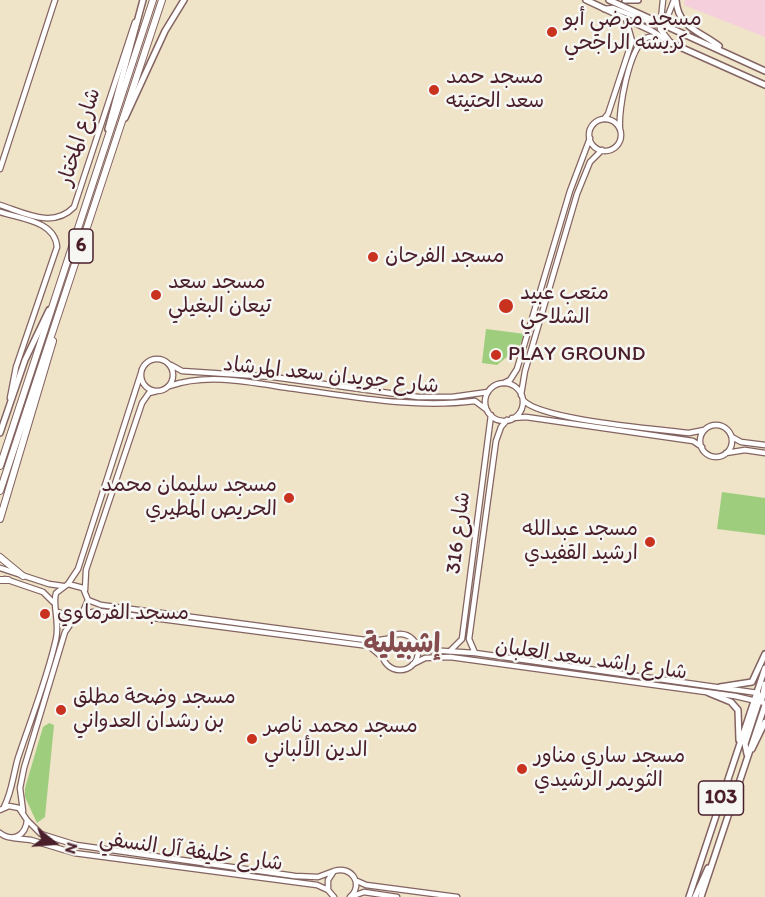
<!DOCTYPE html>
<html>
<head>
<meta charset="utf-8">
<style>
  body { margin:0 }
  #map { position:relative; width:765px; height:897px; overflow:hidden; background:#efe3c8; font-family:Itim,sans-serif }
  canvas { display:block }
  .north { position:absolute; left:24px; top:813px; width:60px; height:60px; -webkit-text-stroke:4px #f6f6f2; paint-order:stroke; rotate:107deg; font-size:16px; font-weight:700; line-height:24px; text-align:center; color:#4a1f2b }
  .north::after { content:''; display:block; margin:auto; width:21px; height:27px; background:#4a1f2b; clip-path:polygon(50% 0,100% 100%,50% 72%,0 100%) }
</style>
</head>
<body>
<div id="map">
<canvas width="765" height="897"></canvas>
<div class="north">N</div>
</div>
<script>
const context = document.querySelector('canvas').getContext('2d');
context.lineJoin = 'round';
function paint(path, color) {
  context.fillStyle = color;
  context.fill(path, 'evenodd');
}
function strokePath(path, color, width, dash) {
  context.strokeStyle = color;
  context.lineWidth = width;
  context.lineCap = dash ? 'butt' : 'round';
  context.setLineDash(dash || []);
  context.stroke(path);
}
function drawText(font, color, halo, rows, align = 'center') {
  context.font = font + ' Itim,"Playpen Sans Arabic",sans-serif';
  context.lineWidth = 5;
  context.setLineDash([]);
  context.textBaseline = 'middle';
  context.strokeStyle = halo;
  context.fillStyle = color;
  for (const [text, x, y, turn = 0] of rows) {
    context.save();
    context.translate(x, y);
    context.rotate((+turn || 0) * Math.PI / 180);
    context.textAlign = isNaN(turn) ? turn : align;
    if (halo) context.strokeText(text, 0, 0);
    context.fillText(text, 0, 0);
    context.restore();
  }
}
paint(new Path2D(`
  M685,0H765V37L684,5Z`), '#f5cfdc');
paint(new Path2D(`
  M486,329L525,334L519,347L497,365L482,363Z
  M722,492L765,498V535L717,529Z
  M49,723L54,725L45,817L37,823L25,797V788L43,727Z`), '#9ece7d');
const secondary = new Path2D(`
  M663,0L660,29L671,43
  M604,9L613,8L655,24L667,18L674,0
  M604,119L608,114L632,41L626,19
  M589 135a16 16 0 1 1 32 0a16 16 0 1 1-32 0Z
  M620,129C618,110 629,48 646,38C650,36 655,37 660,37
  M0,169L55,0
  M0,205C25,213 53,229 74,207L135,22
  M0,212C21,219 55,221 57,247L16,367L10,398
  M141 375a16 16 0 1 1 32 0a16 16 0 1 1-32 0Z
  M171,365L182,371L273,377L418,397H452L488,392
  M504,383L510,380L517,369L570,191L590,138
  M485 402a19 19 0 1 1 38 0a19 19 0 1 1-38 0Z
  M170,386C207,373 249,382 288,388C350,396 413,409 475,401L487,410
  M521,395L525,371L577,194L590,162L602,150
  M523,400C540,420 657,429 689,433L704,430
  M512,418L526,417L693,441L702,447
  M700 441a16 16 0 1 1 32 0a16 16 0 1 1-32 0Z
  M732,437L741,442L765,445
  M726,453L745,450L765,453
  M0,568L49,584L63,586
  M5,579L43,592L53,602
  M68,584L78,569L141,373
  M85,590L86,570L142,403L149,393L157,391
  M88,600L101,605L373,641L386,639
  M82,614L99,611L369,646L382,657
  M382 652a18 18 0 1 1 36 0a18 18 0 1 1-36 0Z
  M417,646L428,650L475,653L758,693
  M451,650L462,639L491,415
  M475,653L469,639L496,441L501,427L507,420
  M413,664L425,658L450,657L735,696L765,703
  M4,807C12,792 13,775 18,758C31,719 47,679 56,639C60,621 52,605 56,593L68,584L83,588L88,600L82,614L71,618L58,612
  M0,810L9,806L19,808L27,820C26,835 13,843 0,833
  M23,811L20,788L24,768L65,632L74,619
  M27,820L41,834L76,845L295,876L318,877L334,871
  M13,838L31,840L74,853L317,885L328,890
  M357,881L366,885L457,897
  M353,896L364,892L397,897
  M334,897L328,890V880L334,871C352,865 364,885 350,897`);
const primary = new Path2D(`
  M586,0L652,31L671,43L765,85
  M609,0L765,71
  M625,0H638
  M676,0C678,28 700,31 719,46
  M125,118L165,31L184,0
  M108,129L143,0
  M0,433L25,360L49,310
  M720,687L752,682L765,654
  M709,693L731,702L738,710L739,740
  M762,699L765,684
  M752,749L765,722
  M747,754L745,744L760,698L757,692
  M689,897L765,668
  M695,897L708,868
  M701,897L765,705`);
const highway = new Path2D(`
  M0,466L153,0
  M0,491L162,0
  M0,519L53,341
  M0,557L23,576
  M0,580H8`);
strokePath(secondary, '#846462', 7);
strokePath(primary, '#846462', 8);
strokePath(highway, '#846462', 8);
strokePath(secondary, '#fff', 4.5);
strokePath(primary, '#fff', 5);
strokePath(highway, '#fff', 6);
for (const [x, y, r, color] of [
  [552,32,6,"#c8321e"],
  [434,90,6,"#c8321e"],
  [373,257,6,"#c8321e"],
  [156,295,6,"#c8321e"],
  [506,306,8,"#c8321e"],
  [496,355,6,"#c8321e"],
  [289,498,6,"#c8321e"],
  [650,542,6,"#c8321e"],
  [45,614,6,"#c8321e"],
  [61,710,6,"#c8321e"],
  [252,739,6,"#c8321e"],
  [522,769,6,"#c8321e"]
]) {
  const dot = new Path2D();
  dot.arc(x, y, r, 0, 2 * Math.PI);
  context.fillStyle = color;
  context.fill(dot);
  strokePath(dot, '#f6f6f2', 2);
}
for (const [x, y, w] of [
  [81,246,24],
  [721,798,45]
]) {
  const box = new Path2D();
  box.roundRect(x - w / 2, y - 17, w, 34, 4.5);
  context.fillStyle = '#f6f6f2';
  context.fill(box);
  strokePath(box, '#4a1f2b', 1.5);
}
drawText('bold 20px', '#4a1f2b', null, [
  ["6",81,246],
  ["103",721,798]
]);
drawText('21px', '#4a1f2b', '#f6f6f2', [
  ["مسجد مرضي أبو",564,20],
  ["كريشه الراجحي",564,44],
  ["مسجد حمد",446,78],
  ["سعد الحتيته",446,102],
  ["مسجد الفرحان",385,257],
  ["مسجد سعد",168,283],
  ["تيعان البغيلي",168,307],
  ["متعب عبيد",520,294],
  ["الشلاحي",520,318],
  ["PLAY GROUND",508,355],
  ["مسجد سليمان محمد",277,486,"right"],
  ["الحريص المطيري",277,510,"right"],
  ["مسجد عبدالله",638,530,"right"],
  ["ارشيد القفيدي",638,554,"right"],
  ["مسجد الفرماوي",57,614],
  ["مسجد وضحة مطلق",73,698],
  ["بن رشدان العدواني",73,722],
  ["مسجد محمد ناصر",264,727],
  ["الدين الألباني",264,751],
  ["مسجد ساري مناور",534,757],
  ["الثويمر الرشيدي",534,781]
], 'left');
drawText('21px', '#4a1f2b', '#f6f6f2', [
  ["شارع المختار",80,137,-73],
  ["شارع جويدان سعد المرشاد",331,376,6],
  ["شارع 316",459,533,-83],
  ["شارع راشد سعد العلبان",591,660,8],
  ["شارع خليفة آل النسفي",191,852,8]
]);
drawText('bold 27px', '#854c4e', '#f6f6f2', [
  ["إشبيلية",402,645]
]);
</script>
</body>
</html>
